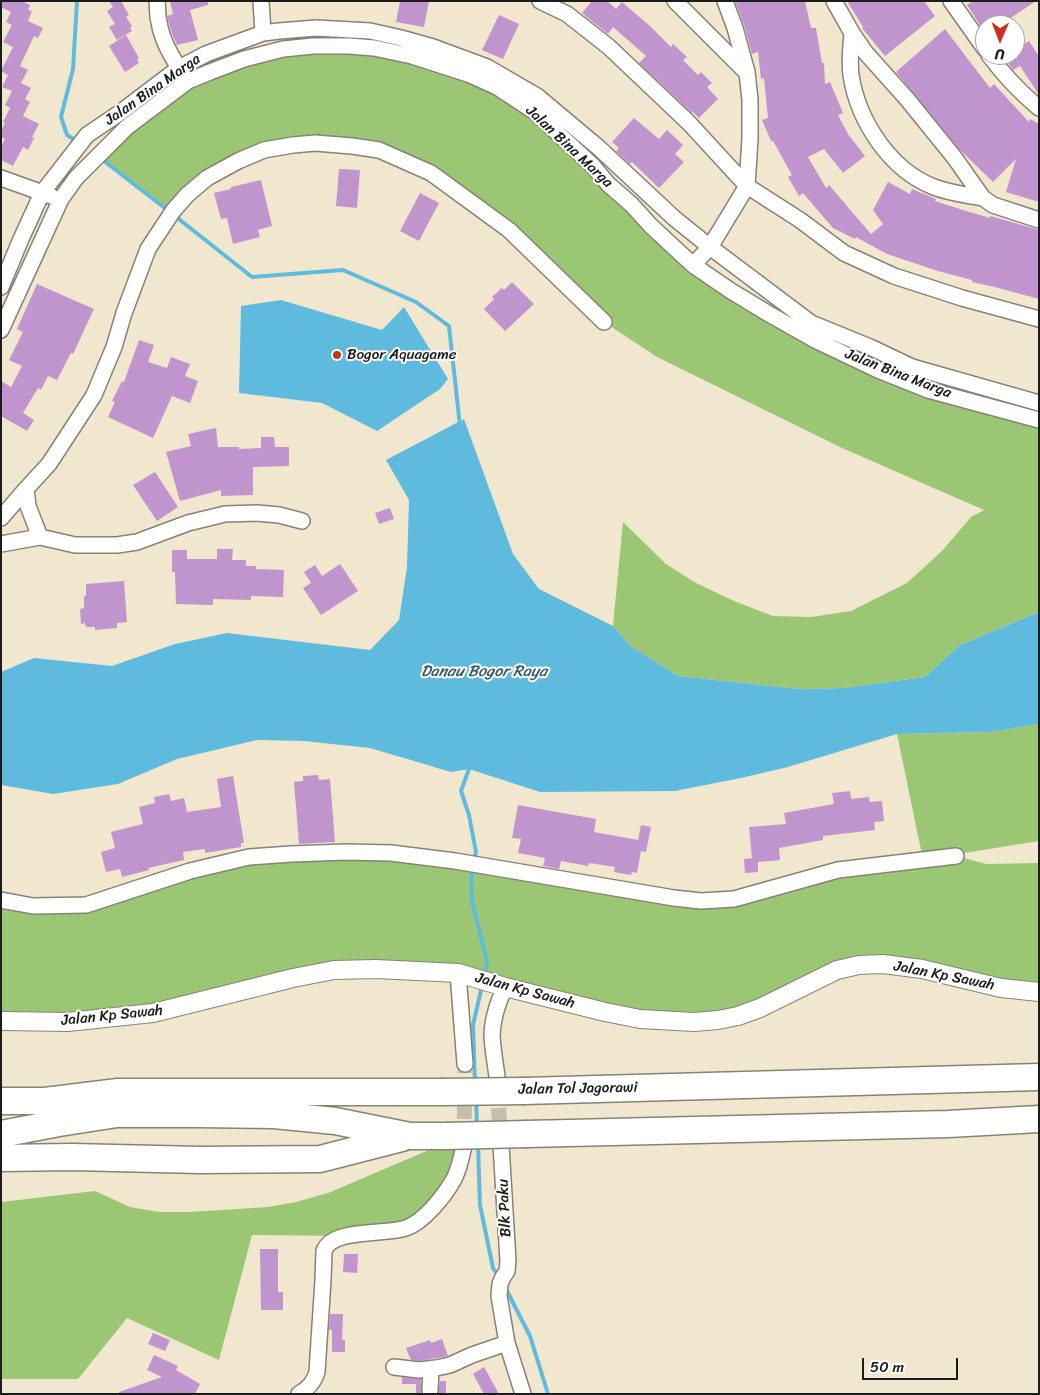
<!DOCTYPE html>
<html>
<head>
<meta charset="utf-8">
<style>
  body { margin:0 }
  #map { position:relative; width:1040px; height:1395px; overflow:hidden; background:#f1e7ce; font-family:Sriracha,sans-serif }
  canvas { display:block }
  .frame { position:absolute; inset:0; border:2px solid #1c1c1c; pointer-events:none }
  .north { position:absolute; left:975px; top:15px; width:50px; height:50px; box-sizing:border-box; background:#fff; border:1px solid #a4a4a4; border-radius:50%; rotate:181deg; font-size:14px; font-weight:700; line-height:20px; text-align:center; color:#1c1c1c }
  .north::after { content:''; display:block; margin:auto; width:18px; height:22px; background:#c8321e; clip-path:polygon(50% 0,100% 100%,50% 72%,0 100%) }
  .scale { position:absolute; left:862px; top:1358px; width:96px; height:22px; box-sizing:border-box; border:2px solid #1c1c1c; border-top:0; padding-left:6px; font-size:15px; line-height:18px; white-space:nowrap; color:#1c1c1c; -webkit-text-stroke:4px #fff; paint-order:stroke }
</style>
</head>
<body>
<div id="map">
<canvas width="1040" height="1395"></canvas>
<div class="frame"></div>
<div class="north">U</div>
<div class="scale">50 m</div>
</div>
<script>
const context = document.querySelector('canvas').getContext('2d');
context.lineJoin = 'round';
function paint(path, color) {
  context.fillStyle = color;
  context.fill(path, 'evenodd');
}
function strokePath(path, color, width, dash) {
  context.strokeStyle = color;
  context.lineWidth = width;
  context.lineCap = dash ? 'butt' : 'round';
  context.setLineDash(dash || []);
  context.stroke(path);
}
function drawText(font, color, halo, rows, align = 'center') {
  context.font = font + ' Sriracha,sans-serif';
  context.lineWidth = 4;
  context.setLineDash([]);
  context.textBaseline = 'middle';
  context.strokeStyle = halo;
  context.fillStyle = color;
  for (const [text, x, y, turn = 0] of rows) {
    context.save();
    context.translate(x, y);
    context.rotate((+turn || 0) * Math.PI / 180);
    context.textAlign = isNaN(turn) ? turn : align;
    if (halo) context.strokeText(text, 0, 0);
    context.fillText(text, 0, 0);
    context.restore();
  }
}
paint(new Path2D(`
  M349,46L497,87L693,265L878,370L1039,419V612L960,645L925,677L844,688L799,689L678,676L632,647L613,626L623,522L666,564L696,583L734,601L773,616L811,617L851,611L907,583L942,551L971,517L984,510L842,448L657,357L604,322L509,230L380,150L315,143L238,161L172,214L99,157L127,127L224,66Z
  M1039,724V841L945,856H956L986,864L1039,863V991L859,965L760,1008L694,1022L464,974L333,971L153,1013L1,1021V900L86,905L190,871L346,852L701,901L923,860L897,734L990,732Z
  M464,1135L462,1154L425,1215L345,1236L252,1235L219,1360L127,1318L78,1379H1V1202L95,1191L130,1207L159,1212H190L268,1207L296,1202L328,1193Z`), '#9bc775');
paint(new Path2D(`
  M281,300L382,330L404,307L448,379L440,389L377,431L322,403L239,393L241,306Z
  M464,419L513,554L539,589L613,626L632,647L678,676L799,689L844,688L925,677L960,645L1039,612V724L990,732L897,734L788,767L741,778L675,791L540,792L469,769L451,772L370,748L304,741L257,740L177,759L118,784L53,794L1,785V672L34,658L112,666L175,644L227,633L370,650L399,620L407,567L409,500L386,460Z`), '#5fbbdd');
strokePath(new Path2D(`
  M77,1L73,69L61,117L67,135L78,142
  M100,158L170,212
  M175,216L252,277L343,270L416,302L449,326L460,426
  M473,767L469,769L461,791L469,815L476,852L474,861
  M473,868L471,878L472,901L487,962L484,977
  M475,1083L473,1025L482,986
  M476,1100L477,1125
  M478,1145L480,1205L493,1268L499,1277
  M505,1287L530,1336L548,1394`), '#5fbbdd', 4);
paint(new Path2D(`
  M1,1H22L30,5L28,10L32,11L28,21L43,28L38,38L34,36L20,66L28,70L21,83L31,88L25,99L30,102L23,116L39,124L32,137L34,138L28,150L23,147L13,166L1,160V147L5,139L1,137V131L5,123L3,122L10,108L5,105L12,91L2,87L8,75L1,71L13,47L3,42L12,25L6,22L11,12L1,7Z
  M109,1H121L129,15L126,17L132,26L130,28L132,31L117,40L109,27L115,24L107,11L113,7Z
  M170,1H208V5L190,10L198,40L177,45L172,34L167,16L173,14Z
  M400,1H429L424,27L396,22Z
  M592,1H607L616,9L622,2L651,27L671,47L673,44L687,57L683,60L698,75L701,72L712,83L707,87L718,99L699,118L693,112L692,113L639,63L646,56L613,27L608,34L582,13Z
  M735,1H805L811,28H816L822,63H824L825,84L830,82L843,113L838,115L848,134L865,156L843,173L824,149L808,157L826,188L829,185L871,234L883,224L873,210L888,182L910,194L912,189L936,199L935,201L963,210L990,218V216L1015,223L1039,230V299L995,287L972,282V280L938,271L887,254L856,237L855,239L833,228L803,193L799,196L788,177L792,175L773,141H771L762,120L768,118L764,78L761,79L758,52L752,54L744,25Z
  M847,1H924L935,16L885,56L862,28L863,27Z
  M973,1H1036L1009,19L1013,25H985V33L967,5Z
  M499,15L519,24L503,59L482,50Z
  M1015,28L1024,44L1029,41L1039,56V95L1020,66L1013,70L1003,55H1015Z
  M945,29L990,88L994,84L1029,122L1030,119L1039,124V202L1006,192L1016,159L993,182L959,149L896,72Z
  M126,35L139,58L137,59L139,63L125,72L109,46Z
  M634,118L659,139L667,130L683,145L675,154L684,162L659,188L632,162L630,164L616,151L619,148L612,142Z
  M339,169L360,170L357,208L336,206Z
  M261,180L272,226L258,230L260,237L233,244L227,218L221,219L214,193L231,189V187Z
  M420,193L439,203L419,241L400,231Z
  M512,282L534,304L505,331L484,309L494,299L492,297L502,288L504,290Z
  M37,284L94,309L73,354L71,353L57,380L48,376L41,390L38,388L23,413L34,420L27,431L1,416V381L11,387L22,366L9,360L23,332L17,329Z
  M139,340L154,345L148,362L167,368L171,357L190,364L185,376L198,381L190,403L172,396L153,438L108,417L115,402L112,401L122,381L124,382Z
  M216,428L218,447H239V449L261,448V437H274L275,447H289V466L253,467V495L221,496V490L180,501L166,452L191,446L188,434Z
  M155,472L178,507L157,521L133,485Z
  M390,508L394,519L379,524L375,513Z
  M217,549H233L232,560H246V566H256V569L284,570L283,597L251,596V600L213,599V605L176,604L175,572H172V550H187V559H217Z
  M340,564L358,591L321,615L303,588L311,583L304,572L315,565L322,576Z
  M124,581L127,622L117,623V628L95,630V627H86L85,623L81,624L80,609L84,608V596H86V584Z
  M318,775L319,780L330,779L335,842L299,844L294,782L303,781V776Z
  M233,776L244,843H241V847L205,853V849L183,852L184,860L148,868L149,870L122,877L120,869L106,872L101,852L115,848L111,832L143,824L139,807L155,803L154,797L169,794L171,801L184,798L187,812L221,807L217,779Z
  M850,791L851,799L869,797L870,802L882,801L884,821L874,822L875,830L823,836V840L779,848L780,860L758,862V872L745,873L744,859L752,858L749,827L786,824L784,813L834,804L832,793Z
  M518,805L596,819L594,832L638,840L641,825L651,827L646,852L641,851L637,873L632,872L631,875L614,872L615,867L589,863L588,866L561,861L559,869L543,866L545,858L518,853L521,839L512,838Z
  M260,1249H278V1292H283V1310H261Z
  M344,1254H358L357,1273L343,1272Z
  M330,1314H343L342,1340H345V1352H332V1330H329Z
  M153,1333L170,1340L165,1351L148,1344Z
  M442,1339L448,1356L419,1361L411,1360L406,1348L430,1340L431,1343Z
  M154,1355L178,1366L176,1370L200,1384L195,1394H120L119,1392L162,1377L147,1370Z
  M484,1367L499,1394H484L473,1374Z
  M402,1377L421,1379V1394H416V1384H402Z
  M440,1381H446V1394H438Z`), '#c094cd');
strokePath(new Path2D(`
  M497,1085L501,1142
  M464,1142L465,1064`), '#c6beaa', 15, [15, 8]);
const minor = new Path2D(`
  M157,1C158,8 157,15 159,22C162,42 173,60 185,76
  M261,1L263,33
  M540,1L567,14L609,47L689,123L747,186L800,220L844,253L894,276L962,298L1039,319
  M675,1L745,71
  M834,1L852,33L865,52L907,99L954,157L983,198L993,205L1039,220
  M951,1L985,49
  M852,33C851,46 849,62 851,75C858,121 890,170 934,187C949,193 967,195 983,198
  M989,55C1003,74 1021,93 1039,108
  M1,178L51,196
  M693,265L710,247L747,186L750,139V100L747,72L735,28L725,1
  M1,287L21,239L42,193L87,135L121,112L179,68L206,54L263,33L279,31L316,28L370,31L401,38L433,47L487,67L537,96L599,148L674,218L710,247L811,323L870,347L912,367L1039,403
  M1,330L61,199L76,178L127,127L188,81L210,72L244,59L283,49L313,46H349L374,48L412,56L468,74L497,87L535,112L593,166L608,184L632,205L651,226L693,265L731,291L769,314L815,340L878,370L928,390L1039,420
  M26,489L28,506L40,537
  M1,518L26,489L49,464L94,395L114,347L124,313L148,249L173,211L187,195L207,178L238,161L264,150L293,145L315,143L352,146L379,150L431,173L509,230L604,322
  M1,544L40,537L75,545H117L137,542L188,523L225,514L257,513L279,515L302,521
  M1,900L33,906L86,905L190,871L249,857L291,854L346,852L391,853L455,861L674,898L701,901L734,899L838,870L956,856
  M458,973L465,1064
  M497,1076C495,1063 493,1050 492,1037C492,1019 498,1002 505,987
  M501,1145L508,1261L507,1271L503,1277L500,1284L499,1296L507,1343L523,1394
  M394,1367L419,1370L436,1368L450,1365L472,1355L507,1343
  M430,1390L431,1369
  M299,1394C309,1388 314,1382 317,1372L323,1280L324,1251C332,1228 386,1235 406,1228C424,1222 445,1195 454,1179C459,1169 462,1156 464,1145`);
const tertiary = new Path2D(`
  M1,1021L68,1022L153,1013L293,978L334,970L376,969L458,973L505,987L605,1012L640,1019L694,1022L718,1020L738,1016L760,1008L837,970L859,965L883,964L922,969L1001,988L1039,992`);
const motorway = new Path2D(`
  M524,1091L1039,1077
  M1,1101H45L118,1092H441
  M1,1134L59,1123L117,1114H198L274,1115L335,1121L410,1136H446
  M527,1134L948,1124L1039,1119
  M1,1158L72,1157L200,1160L320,1159L402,1138`);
strokePath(minor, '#868275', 18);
strokePath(tertiary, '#868275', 20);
strokePath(motorway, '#868275', 29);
strokePath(minor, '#fff', 15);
strokePath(tertiary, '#fff', 18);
strokePath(motorway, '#fff', 26);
const motorwayBridge = new Path2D(`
  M441,1092L524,1091
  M446,1136L527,1134`);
strokePath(motorwayBridge, '#868275', 29, []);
strokePath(motorwayBridge, '#fff', 26);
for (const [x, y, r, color] of [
  [337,355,5,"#c8321e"]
]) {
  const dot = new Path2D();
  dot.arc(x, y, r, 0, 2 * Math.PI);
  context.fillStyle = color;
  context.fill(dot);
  strokePath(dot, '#fff', 2);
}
drawText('15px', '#1c1c1c', '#fff', [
  ["Jalan Bina Marga",153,90,-35],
  ["Jalan Bina Marga",569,147,43],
  ["Jalan Bina Marga",898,374,21],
  ["Jalan Kp Sawah",944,976,11],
  ["Jalan Kp Sawah",525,991,15],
  ["Jalan Kp Sawah",112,1016,-6],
  ["Jalan Tol Jagorawi",578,1089,-1],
  ["Blk Paku",505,1208,-93]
]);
drawText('15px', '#1c1c1c', '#fff', [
  ["Bogor Aquagame",347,355]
], 'left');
drawText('italic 16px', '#375c69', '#fff', [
  ["Danau Bogor Raya",484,672]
]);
</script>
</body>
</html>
